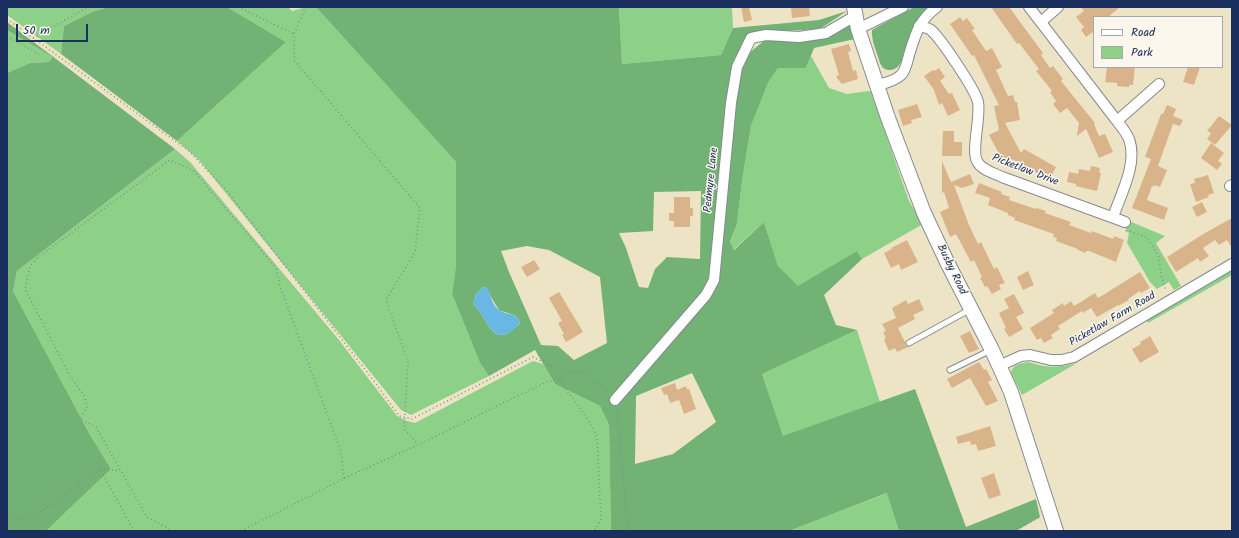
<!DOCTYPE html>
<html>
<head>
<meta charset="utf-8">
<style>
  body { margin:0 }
  #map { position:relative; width:1239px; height:538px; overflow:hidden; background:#ede4c5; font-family:Kalam,sans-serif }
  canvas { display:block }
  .frame { position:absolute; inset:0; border:8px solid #1b2f5e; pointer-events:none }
  .legend { position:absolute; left:1093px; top:16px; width:130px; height:52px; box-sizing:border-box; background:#fbf7ec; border:1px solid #a1a7b3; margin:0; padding:5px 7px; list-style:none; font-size:12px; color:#1b2f5e }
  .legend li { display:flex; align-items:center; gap:8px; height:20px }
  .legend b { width:20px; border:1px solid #a1a7b3 }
  .scale { position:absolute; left:16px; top:24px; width:72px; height:18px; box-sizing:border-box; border:2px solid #1b2f5e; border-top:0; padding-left:5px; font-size:12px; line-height:14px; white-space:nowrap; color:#1b2f5e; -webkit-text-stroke:3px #fbf7ec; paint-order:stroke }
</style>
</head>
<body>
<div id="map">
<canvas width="1239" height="538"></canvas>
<div class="frame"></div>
<ul class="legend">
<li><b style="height:5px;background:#fff"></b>Road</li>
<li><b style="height:11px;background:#8dd088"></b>Park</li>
</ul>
<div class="scale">50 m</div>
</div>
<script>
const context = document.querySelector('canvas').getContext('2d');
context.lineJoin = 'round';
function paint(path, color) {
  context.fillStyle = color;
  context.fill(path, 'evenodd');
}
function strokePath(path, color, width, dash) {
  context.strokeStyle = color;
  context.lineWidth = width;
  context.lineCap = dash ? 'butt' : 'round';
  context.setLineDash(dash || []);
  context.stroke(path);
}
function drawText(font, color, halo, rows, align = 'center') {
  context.font = font + ' Kalam,sans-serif';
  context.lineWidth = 3;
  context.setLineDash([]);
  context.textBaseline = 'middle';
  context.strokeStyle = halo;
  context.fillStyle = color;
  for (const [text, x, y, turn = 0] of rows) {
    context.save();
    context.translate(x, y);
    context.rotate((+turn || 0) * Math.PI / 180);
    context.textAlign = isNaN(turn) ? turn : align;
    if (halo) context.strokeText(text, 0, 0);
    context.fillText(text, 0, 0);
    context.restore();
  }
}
paint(new Path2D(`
  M7,7H109L94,11L64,26L61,54L7,15Z
  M227,7H288L292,11L306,7H316L456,162V265L452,294L480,363L489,376L411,415L401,410L199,160L177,141L286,42Z
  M619,7H732L733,28L721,55L622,64Z
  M7,30L54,57L49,62L30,63L7,73Z
  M811,56L829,88L847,94L869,91L871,92L909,201L923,224L862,259L857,251L798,287L778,266L764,222L733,250L730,243L737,224L742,181L751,126L768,83L778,68H806Z
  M175,149L190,162L339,340L397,416L407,421L415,423L533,361L543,364L555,384L600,406L609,425L611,531H46L111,469L89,433L13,291L17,271Z
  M1129,221L1165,236L1156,243L1181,286L1174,290L1169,282L1157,289L1150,282L1127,243L1129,233L1125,231Z
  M1232,269V275L1148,323L1147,320Z
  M857,330L880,402L783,437L762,374Z
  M1028,362C1047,368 1056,368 1077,363L1022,395L1011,373C1012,364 1021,364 1028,362Z
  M888,493L899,531H789Z`), '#8dd088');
paint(new Path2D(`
  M109,7H227L286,42L177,141L61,54L64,26L94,11Z
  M316,7H619L622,64L721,55L733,28L819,20L847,11L820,29L753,33L746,39L734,68L730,89L716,214L721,223L734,112L742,62L748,54L766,39L804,40L838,31L851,24L855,39L814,48L806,68H778L768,83L751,126L742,181L737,224L730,242L734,250L764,222L778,266L798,286L857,251L862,259L824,295L836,325L857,330L762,374L783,436L915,389L966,527L1036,499L1040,517L1016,531H899L887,493L789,531H611L609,425L600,406L555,384L535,350L489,376L480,363L452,294L456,265V162ZM701,191L700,259L667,257L655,269L648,288L639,287L626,248L619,233L653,231L654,192ZM527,246L549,250L600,277L607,343L574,360L558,346L541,345L509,272L501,251ZM483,287L487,288L491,297L499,310C507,314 519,313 520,324C515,327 511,332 507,334C494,339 488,325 483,317C481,312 477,308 473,304L476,294ZM692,373L716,422L673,454L635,464L636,396Z
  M914,7H928C922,14 915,21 912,30C908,40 905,71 889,70C884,70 882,67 880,63C877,52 871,41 872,30Z
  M7,22L23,34L175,149L17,271L13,291L89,433L111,469L46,531H7V73L30,63L49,62L53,57L7,30Z`), '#72b274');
paint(new Path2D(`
  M483,287L488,288C490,295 492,304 498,309C505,316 518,311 520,324C515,327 512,332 507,334C494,339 488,325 483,317C481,312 477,308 473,304L476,294Z`), '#69b8e3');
paint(new Path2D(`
  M741,7H749L752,20L744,22Z
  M791,7H809L810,16L792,18Z
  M991,7H1009L1043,53L1041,55L1050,68L1053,66L1063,79L1061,81L1095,123L1094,124L1099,136L1105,134L1113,152L1099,158L1086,129L1077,136L1079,123L1067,108L1060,113L1053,104L1056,101L1050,92L1052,91L1036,71L1039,69L1019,43L1017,44Z
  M1081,7H1120L1108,17H1094V31L1086,37L1081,30L1084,27L1076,17L1084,11Z
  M960,17L963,21L967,18L975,29L972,30L986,51L992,48L1002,67L996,70L1008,96L1013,95L1015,102H1017L1020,120L1005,123L1021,153L1024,149L1056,167L1049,180L1012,159L1010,160L1008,157L1003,160L997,150L989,135L999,130L994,106L999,105L974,55L972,56L950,24Z
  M849,44L851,51L848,52L853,71L856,70L858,79L842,84L836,77L839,75L831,49Z
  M1107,67H1135L1133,85H1129V87L1117,86V83L1105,82Z
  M1188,67H1200L1194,85L1183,82Z
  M939,68L945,77L940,81L949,94L952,93L960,110L948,116L942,103L939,105L934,90L924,76L933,70L934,71Z
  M917,104L922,117L911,120L912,123L903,126L898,110Z
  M1167,105L1176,109L1173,116L1183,120L1180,126L1173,124L1158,166L1167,170L1160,187L1154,185V187L1152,186L1147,200L1168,208L1164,220L1132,208L1151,159L1145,157L1161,114H1163Z
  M1219,116L1232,125L1215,145L1207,139L1211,133L1207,131Z
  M943,131H954V142H962V156H942Z
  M1211,143L1224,153L1218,161L1222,164L1217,170L1201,158Z
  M942,161L951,182L970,174L974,184L962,188L954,185L969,225L978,244L981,242L994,269L997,267L1005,283L999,285L1001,289L992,294L987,286L985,287L980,278L982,277L974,260L971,262L956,234L950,237L940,212L949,208L944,192L942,193Z
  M1091,166L1100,168L1099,173H1101L1097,191L1076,186V184L1067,182L1069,172L1078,174L1079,169L1090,171Z
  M1208,175L1214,193L1208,195L1209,197L1196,202L1190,184L1195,183L1194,179Z
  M979,183L1002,192L1001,194L1010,197L1009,200L1036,209L1037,208L1046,211L1045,213L1071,222L1069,225L1091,233L1092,231L1113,239L1114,236L1124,240L1116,262L1089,251H1086V253L1078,250V249L1056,241L1057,238L1053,237L1054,234L1014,220L1015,218L1008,215V213L988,205L990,198L975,193Z
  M674,197H690V208H693V216H690V227H674V221H669V213H674Z
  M1202,202L1207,212L1197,217L1192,207Z
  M1232,218V248L1227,240L1219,245L1215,240L1203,248L1209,256L1200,262L1198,258L1176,272L1167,257L1205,233Z
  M907,240L918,262L901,270L899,264L891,268L884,253L892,249L891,248Z
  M534,260L540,269L527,277L521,267Z
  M1028,271L1034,285L1023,290L1017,277Z
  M1140,272L1150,288L1141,293L1140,291L1128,299L1129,300L1118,306V305L1097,317L1091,308L1083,313L1082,311L1058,326L1060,329L1051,335L1053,338L1044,343L1041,338L1037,340L1030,328L1054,313L1052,310L1063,303L1064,306L1071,301L1074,306L1095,293L1098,298Z
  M559,292L583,332L566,342L562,335L564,334L558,323L562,321L549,298Z
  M1014,294L1024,313L1016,317L1023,329L1009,337L1004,329L1006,328L999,313L1009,308L1004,299Z
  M919,299L924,310L913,315L915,319L898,328L905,342V345L908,347L897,352L895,348L889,351L884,340L886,338L883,332L886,331L882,324L896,318L892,308L906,300L908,304Z
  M970,331L979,349L969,353L960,336Z
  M1150,336L1159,352L1140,363L1132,349L1141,344L1140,342Z
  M979,362L984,370L986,369L992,380L988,382L998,401L986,406L970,378L952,388L947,379Z
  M675,383L677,390L686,386L687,389H689L696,409L684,414L679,400L670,403L667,394L664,395L661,388Z
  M990,426L996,446L978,451L976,444L971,445L970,441L958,444L956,437Z
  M994,473L1001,495L989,499L981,478Z`), '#d9b48b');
const service = new Path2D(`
  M909,343L969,310
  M950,370L991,350`);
const minor = new Path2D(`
  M1029,7L1117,121C1121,126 1126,132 1129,139C1138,163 1121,194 1113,217
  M1041,22L1058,7
  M919,26C923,27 928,28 931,30C941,39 975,89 978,102C981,117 971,150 977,161C981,170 994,173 1002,177L1125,222
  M858,29L903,7
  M878,85C885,83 895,81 901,75C906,70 907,62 909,55C915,35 919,20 937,7
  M1117,121L1159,84
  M1230,186L1232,185
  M999,366L1021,356L1030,355L1051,360H1061L1074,357L1232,264
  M615,400L706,295L714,280L731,103L737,67L751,38L766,35L799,37L826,33L855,16`);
const secondary = new Path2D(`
  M854,7L858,29L888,118L924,213L947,262L992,350L1011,392L1056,531`);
strokePath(service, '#848a92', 7);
strokePath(minor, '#848a92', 12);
strokePath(secondary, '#848a92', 16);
strokePath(new Path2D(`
  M238,7L294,34
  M306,7L294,34V60L420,208L415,252L386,300L408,362L404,429L416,442
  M7,19L189,151L227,191L374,381L399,416L412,419L533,357L565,373L583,372L598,383L608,393
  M7,36L39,54
  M33,38L88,7
  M1130,231L1146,237L1154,248L1159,258L1161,275L1166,291
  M558,379L565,373
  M617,408L628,531
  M100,469L120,471
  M7,509L17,519L29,520L100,469L134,531
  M173,531L147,517L96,427L80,419L87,407L84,395L71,378L25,289L30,266L37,258L170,160L194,171L276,268L280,286L341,452L344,479
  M241,531L351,475L420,444L546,382L558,379L588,419L597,437L601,520L594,531
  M1013,531L1040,517`), '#848a92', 1.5, [1, 3]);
strokePath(service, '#fff', 5);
strokePath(minor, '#fff', 10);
strokePath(secondary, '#fff', 14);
drawText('11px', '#1b2f5e', '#fbf7ec', [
  ["Picketlaw Drive",1025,171,21],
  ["Pedmyre Lane",712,180,-84],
  ["Busby Road",951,270,64],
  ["Picketlaw Farm Road",1113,320,-30]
]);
</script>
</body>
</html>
